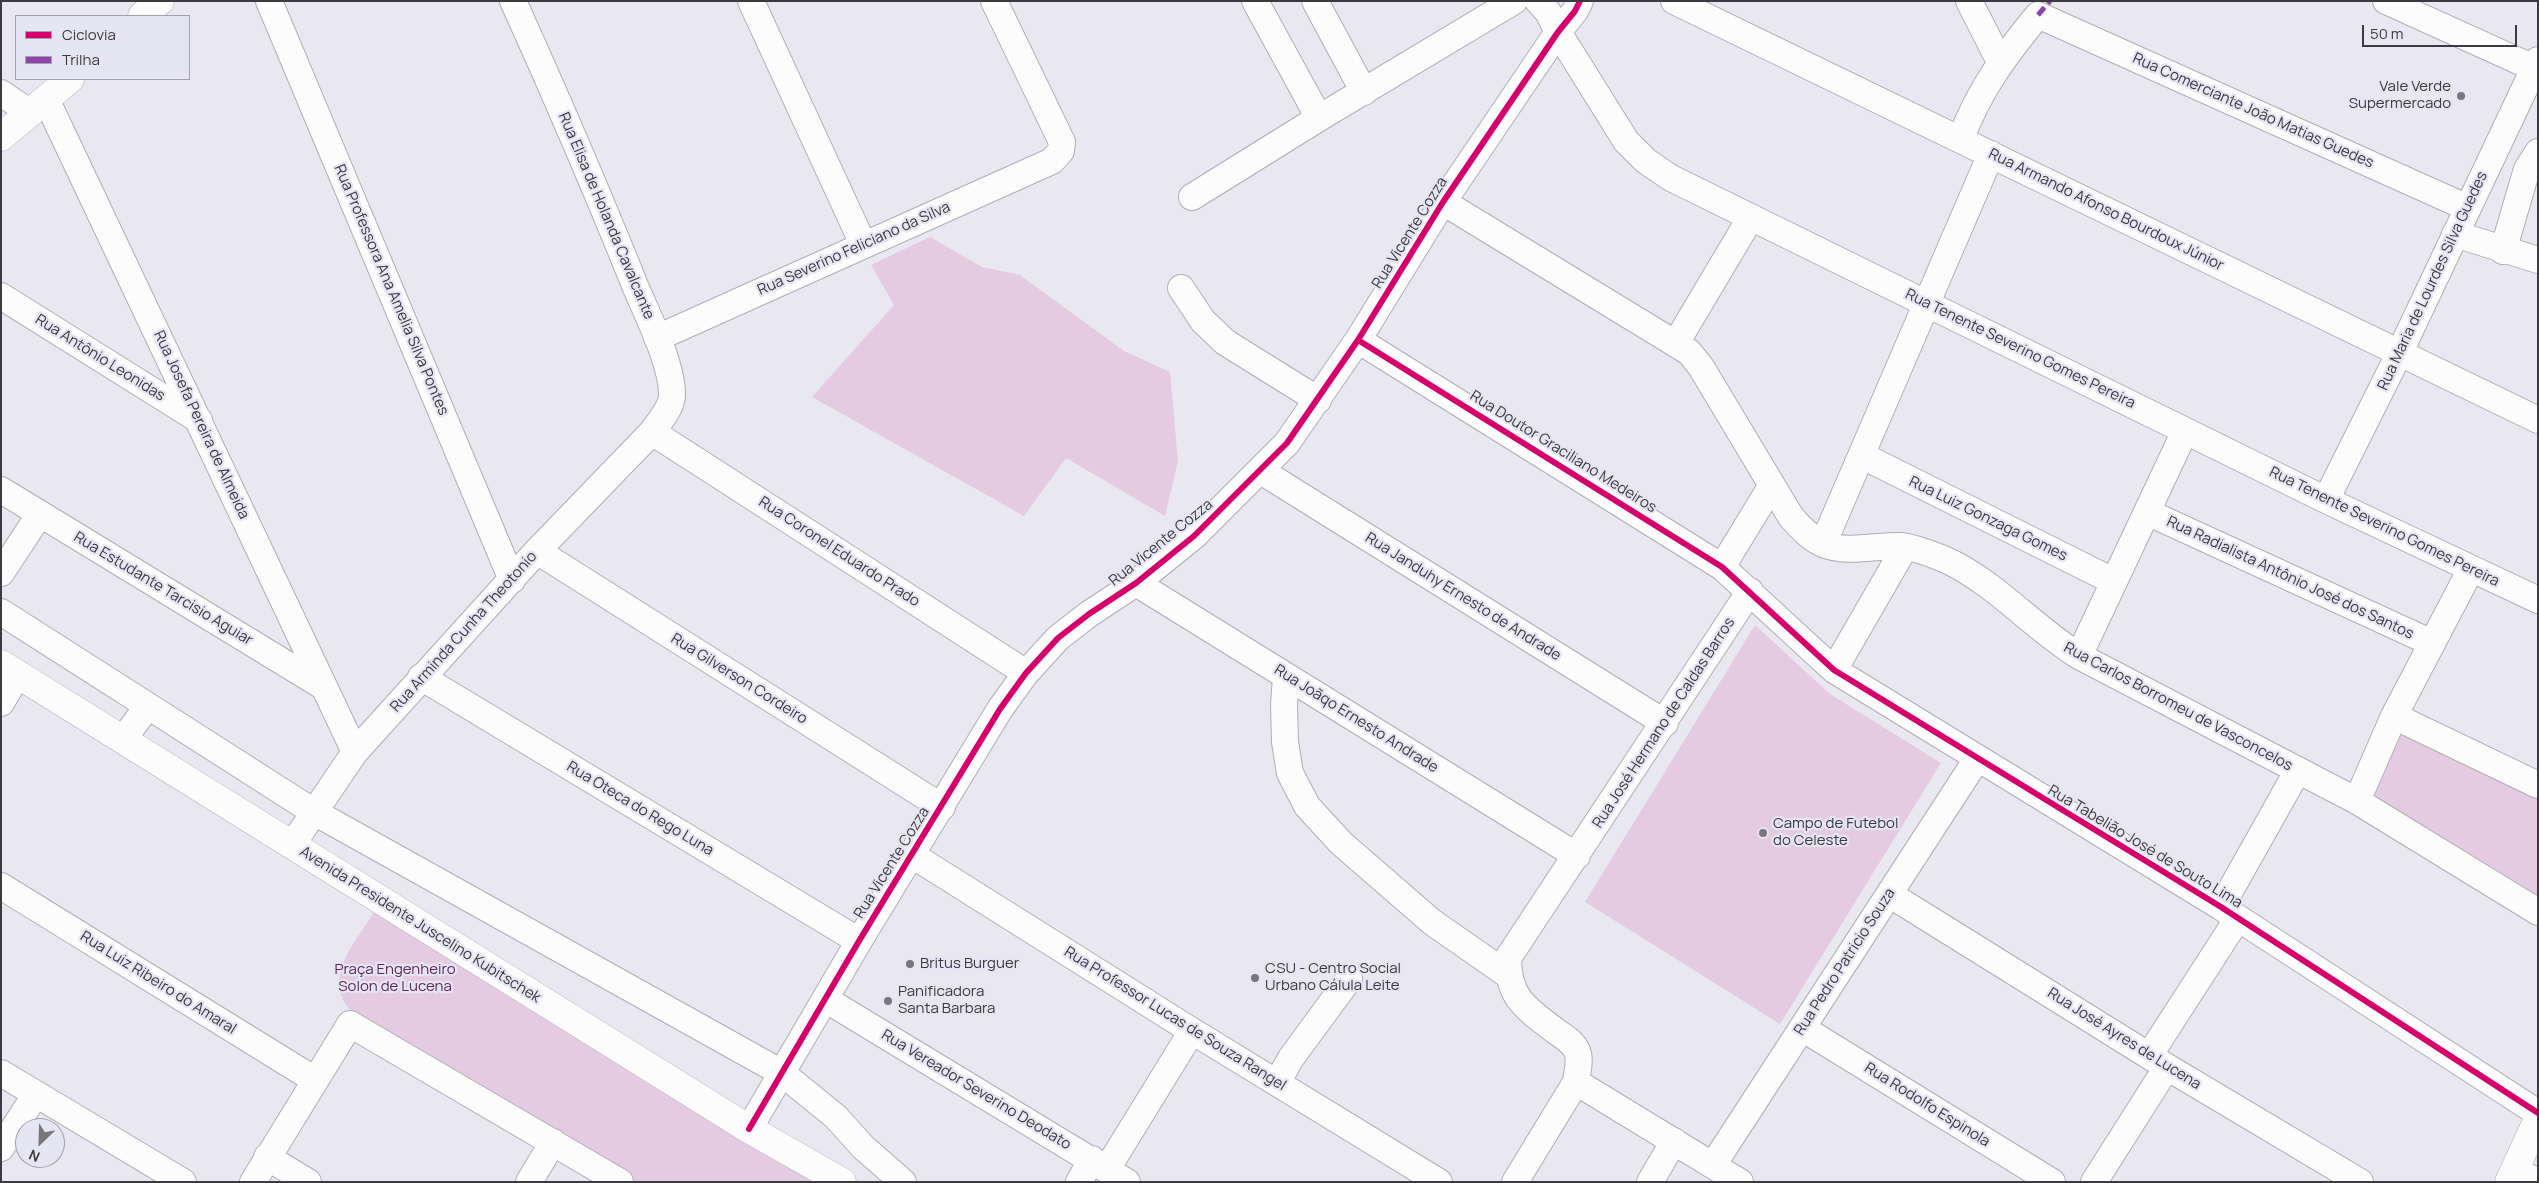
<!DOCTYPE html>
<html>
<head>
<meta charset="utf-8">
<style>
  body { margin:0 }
  #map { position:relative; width:2539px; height:1183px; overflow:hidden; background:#e9e8f0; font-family:Manrope,sans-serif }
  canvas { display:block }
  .frame { position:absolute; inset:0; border:2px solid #3b3a40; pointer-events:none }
  .legend { position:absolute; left:15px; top:15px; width:175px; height:65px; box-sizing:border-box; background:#e6e5f4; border:1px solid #a2a1ac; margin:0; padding:6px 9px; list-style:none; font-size:15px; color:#3b3a40 }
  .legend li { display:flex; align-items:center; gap:10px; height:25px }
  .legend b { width:25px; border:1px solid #a2a1ac }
  .north { position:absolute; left:15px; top:1118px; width:50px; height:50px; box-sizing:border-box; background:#e6e5f4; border:1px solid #a2a1ac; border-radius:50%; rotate:204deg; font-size:14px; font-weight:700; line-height:20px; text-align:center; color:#3b3a40 }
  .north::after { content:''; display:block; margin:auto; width:18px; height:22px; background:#78777e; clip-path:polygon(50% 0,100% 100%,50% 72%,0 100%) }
  .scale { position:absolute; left:2362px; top:25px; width:155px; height:22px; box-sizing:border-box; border:2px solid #3b3a40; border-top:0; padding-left:6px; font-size:15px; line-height:18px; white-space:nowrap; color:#3b3a40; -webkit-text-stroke:4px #e6e5f4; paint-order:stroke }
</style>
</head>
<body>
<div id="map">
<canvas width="2539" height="1183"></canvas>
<div class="frame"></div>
<ul class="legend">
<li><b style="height:6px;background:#d6006c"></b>Ciclovia</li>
<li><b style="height:6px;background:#8e44ad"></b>Trilha</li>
</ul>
<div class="north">N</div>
<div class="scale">50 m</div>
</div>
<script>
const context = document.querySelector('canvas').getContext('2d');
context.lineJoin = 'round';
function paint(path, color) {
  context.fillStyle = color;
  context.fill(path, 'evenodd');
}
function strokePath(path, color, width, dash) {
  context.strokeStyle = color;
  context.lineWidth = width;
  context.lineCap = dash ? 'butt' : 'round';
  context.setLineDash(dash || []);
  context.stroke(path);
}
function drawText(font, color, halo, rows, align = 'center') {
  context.font = font + ' Manrope,sans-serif';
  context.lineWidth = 4.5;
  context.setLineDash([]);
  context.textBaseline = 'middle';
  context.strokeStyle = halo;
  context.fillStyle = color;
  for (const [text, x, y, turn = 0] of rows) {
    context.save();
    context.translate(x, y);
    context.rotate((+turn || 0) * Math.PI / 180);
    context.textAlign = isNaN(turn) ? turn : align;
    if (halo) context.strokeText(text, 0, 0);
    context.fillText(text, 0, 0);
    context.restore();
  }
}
paint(new Path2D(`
  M930,237L982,267L1020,275L1124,351L1170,372L1178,461L1165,516L1066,458L1024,516L812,397L894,305L871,265Z
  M1755,625L1830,694L1941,763L1780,1024L1585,902Z
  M2403,730L2538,795V900L2372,799Z
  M376,909L817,1182H637L351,1011C320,977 357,941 376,909Z`), '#e4cbe2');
const minor = new Path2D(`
  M269,1L512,580
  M751,1L863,244
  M1255,1L1319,118
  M1315,1L1364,92
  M1538,1L1548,12L1558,32L1626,141L1646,161L1671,178L2326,500L2538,600
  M1674,1L2538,420
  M1969,1L2000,62
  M2386,1L2534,68
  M1,93L29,112
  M46,99L355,752
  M1961,139C1978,91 2006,54 2038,15L2468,208
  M1192,197L1319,118L1514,1
  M1443,202L1689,352L1701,367L1791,517C1800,527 1810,538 1823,544C1847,554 1877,545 1902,546C1916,548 1934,555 1946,560C1993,581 2034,628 2079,656L2357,801L2538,912
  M2455,234L2538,260
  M2503,251L2527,169L2538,152
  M1181,288L1203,321L1225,342L1318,400
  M1,296L199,420
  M657,338L1052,161L1061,151L1062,142L994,1
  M1358,340L1722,567L1834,670L2221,907L2538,1113
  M1676,343L1751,217
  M652,432L1026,673
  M1863,456L2113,581
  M1261,471L1665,723
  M1,490L324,687
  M2326,500L2399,354L2538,60
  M2147,512L2432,643
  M1823,544L1991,154
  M537,551L942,807
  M1722,567L1772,485
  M1,573L40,514
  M1136,583L1577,856
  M1,612L314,812L782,1073L836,1117L863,1147L903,1182
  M2079,656L2185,431
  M1834,670L1905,547
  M1286,676L1284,705L1285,742L1290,773L1307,806L1341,843L1432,922L1508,975
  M421,677L859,941
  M1,703L18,674
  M2394,716L2538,785
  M124,738L148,706
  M2357,801L2394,716L2471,569
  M292,845L355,752L537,551L652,432C659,422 671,409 672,396C673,366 648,316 636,288C597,191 556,96 513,1
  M912,855L1192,1031L1439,1182
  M1,886L315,1080
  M1889,894L2167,1067L2360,1182
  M2221,907L2298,770
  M825,999L1127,1182
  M1802,1028L2052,1182
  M2149,1056L2238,918
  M1,1073L183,1182
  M1576,1082L1740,1182
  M1277,1083L1291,1058L1349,979
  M749,1129L859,941L1000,709L1026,673L1058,638L1089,614L1136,583L1194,536L1287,443L1358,340L1443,202L1558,32L1575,11L1580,1
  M1,1148L36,1094
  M267,1157L308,1182
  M1713,1165L1977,759
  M1107,1169L1192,1031
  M2515,1170L2538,1182
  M253,1182L350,1024L620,1182
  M529,1182L553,1142
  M1079,1182L1092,1159
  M1515,1182L1576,1082C1577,1072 1581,1060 1577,1051C1573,1042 1564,1037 1557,1032C1527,1009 1508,999 1508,958L1750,591
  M1650,1182L1674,1141
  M2094,1182L2167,1067`);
const major = new Path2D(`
  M142,16L160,1
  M1,137L70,79
  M1,664L749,1129L842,1182
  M2509,1182L2538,1119`);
strokePath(minor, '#afaeb5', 28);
strokePath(major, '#afaeb5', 29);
strokePath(minor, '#fcfcfd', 26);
strokePath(major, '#fcfcfd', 28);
strokePath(new Path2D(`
  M2038,15L2050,1`), '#8e44ad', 5, [10, 5]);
strokePath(new Path2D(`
  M1358,340L1722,567L1834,670L2221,907L2538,1113
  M749,1129L859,941L1000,709L1026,673L1058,638L1089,614L1136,583L1194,536L1287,443L1358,340L1443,202L1558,32L1575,11L1580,1`), '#d6006c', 6);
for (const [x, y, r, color] of [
  [2461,96,5,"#78777e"],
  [1763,833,5,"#78777e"],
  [910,964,5,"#78777e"],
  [1255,978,5,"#78777e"],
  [888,1001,5,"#78777e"]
]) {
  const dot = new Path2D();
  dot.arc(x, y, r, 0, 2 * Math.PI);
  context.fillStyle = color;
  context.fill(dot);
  strokePath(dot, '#e6e5f4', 2);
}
drawText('15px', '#3b3a40', '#e6e5f4', [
  ["Vale Verde",2451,87,"right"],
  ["Supermercado",2451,104,"right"],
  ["Campo de Futebol",1773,824],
  ["do Celeste",1773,841],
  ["Britus Burguer",920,964],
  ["CSU - Centro Social",1265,969],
  ["Urbano Cálula Leite",1265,986],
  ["Panificadora",898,992],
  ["Santa Barbara",898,1009]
], 'left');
drawText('15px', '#3b3a40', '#e6e5f4', [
  ["Rua Comerciante João Matias Guedes",2253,111,24],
  ["Rua Armando Afonso Bourdoux Júnior",2106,210,26],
  ["Rua Elisa de Holanda Cavalcante",606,216,67],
  ["Rua Vicente Cozza",1410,233,-58],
  ["Rua Severino Feliciano da Silva",854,249,-24],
  ["Rua Maria de Lourdes Silva Guedes",2433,281,-65],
  ["Rua Professora Ana Amelia Silva Pontes",391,290,67],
  ["Rua Tenente Severino Gomes Pereira",2020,349,26],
  ["Rua Antônio Leonidas",100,358,32],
  ["Rua Josefa Pereira de Almeida",201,425,65],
  ["Rua Doutor Graciliano Medeiros",1563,452,32],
  ["Rua Luiz Gonzaga Gomes",1988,519,26],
  ["Rua Tenente Severino Gomes Pereira",2384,527,26],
  ["Rua Vicente Cozza",1161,543,-39],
  ["Rua Coronel Eduardo Prado",839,552,33],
  ["Rua Radialista Antônio José dos Santos",2290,578,25],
  ["Rua Estudante Tarcisio Aguiar",163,589,31],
  ["Rua Janduhy Ernesto de Andrade",1463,597,32],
  ["Rua Arminda Cunha Theotonio",464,632,-48],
  ["Rua Gilverson Cordeiro",739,679,32],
  ["Rua Carlos Borromeu de Vasconcelos",2178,707,28],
  ["Rua Joãqo Ernesto Andrade",1356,719,32],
  ["Rua José Hermano de Caldas Barros",1664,723,-57],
  ["Rua Oteca do Rego Luna",640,809,31],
  ["Rua Tabelião José de Souto Lima",2145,847,31],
  ["Rua Vicente Cozza",892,863,-58],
  ["Avenida Presidente Juscelino Kubitschek",420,925,32],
  ["Rua Pedro Patricio Souza",1845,962,-57],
  ["Rua Luiz Ribeiro do Amaral",158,983,32],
  ["Rua Professor Lucas de Souza Rangel",1175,1019,32],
  ["Rua José Ayres de Lucena",2124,1039,32],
  ["Rua Vereador Severino Deodato",976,1090,31],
  ["Rua Rodolfo Espinola",1927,1105,32]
]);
drawText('15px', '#5f2858', '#e6e5f4', [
  ["Praça Engenheiro",395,970],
  ["Solon de Lucena",395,987]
]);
</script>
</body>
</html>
